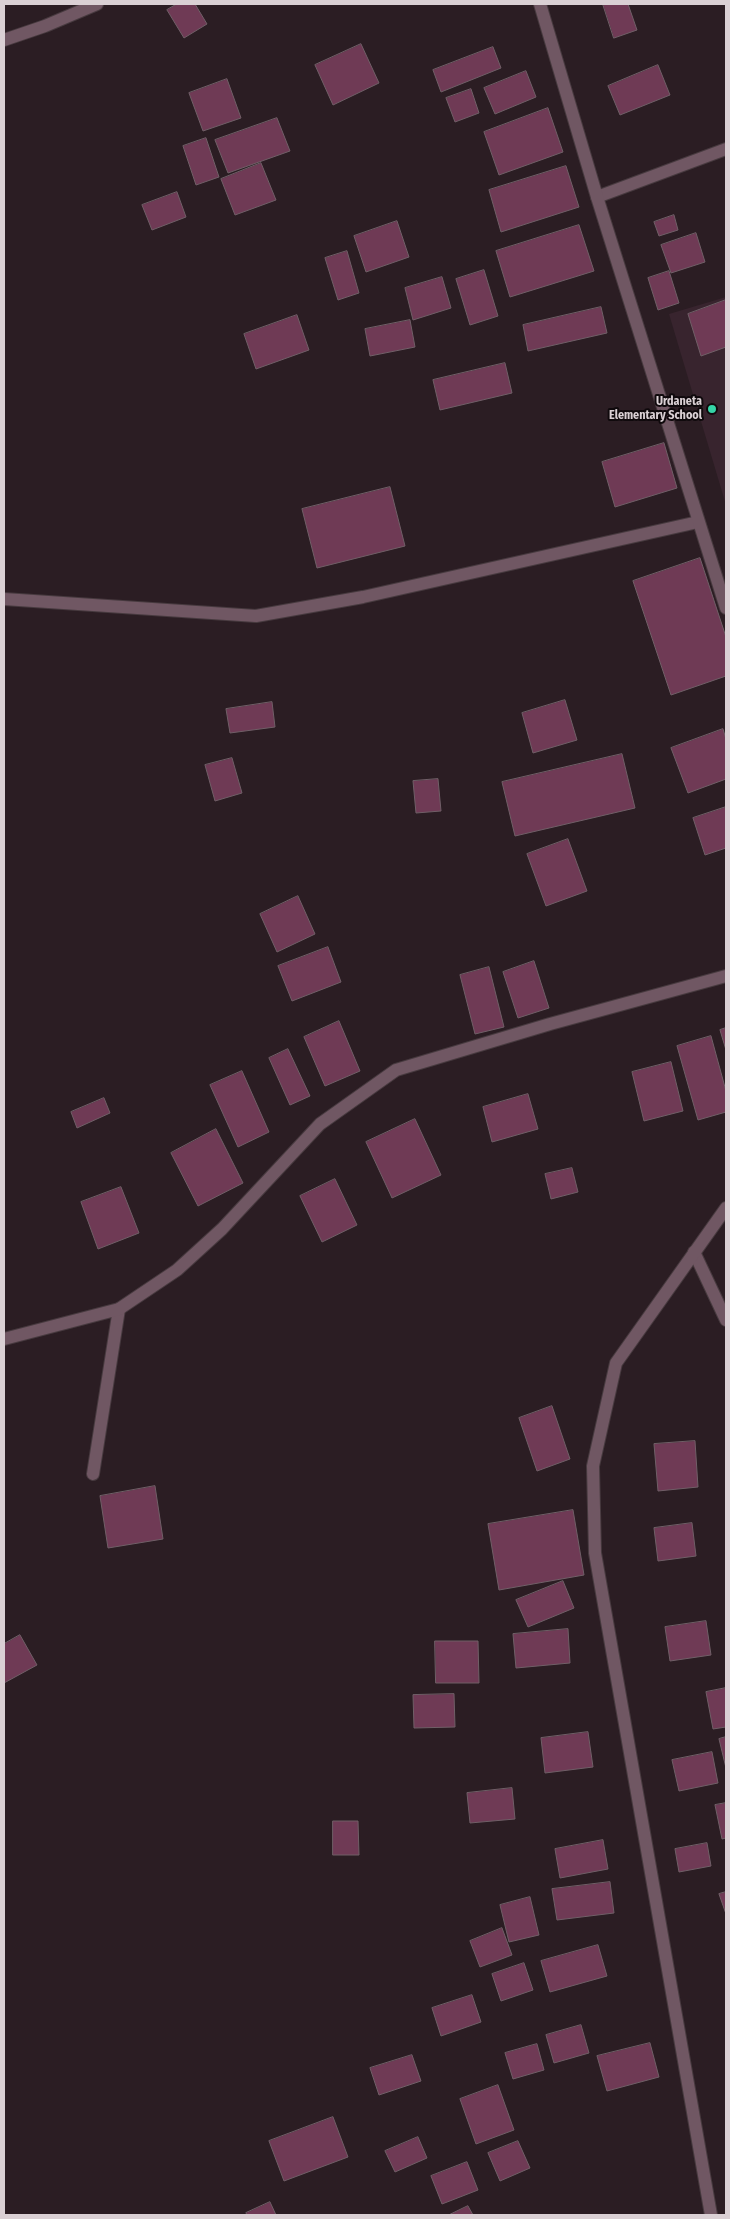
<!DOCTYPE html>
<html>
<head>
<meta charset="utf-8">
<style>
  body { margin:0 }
  #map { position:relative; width:730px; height:2219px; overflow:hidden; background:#2b1d23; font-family:"Fira Sans Condensed",sans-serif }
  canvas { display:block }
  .frame { position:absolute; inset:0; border:5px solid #dad0d4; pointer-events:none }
</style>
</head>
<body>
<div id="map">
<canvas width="730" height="2219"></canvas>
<div class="frame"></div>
</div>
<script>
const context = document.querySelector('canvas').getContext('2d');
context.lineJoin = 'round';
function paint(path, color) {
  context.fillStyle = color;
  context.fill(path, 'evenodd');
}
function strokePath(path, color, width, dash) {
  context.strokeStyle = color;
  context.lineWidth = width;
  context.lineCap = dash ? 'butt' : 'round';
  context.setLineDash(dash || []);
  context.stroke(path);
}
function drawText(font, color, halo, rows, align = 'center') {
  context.font = font + ' "Fira Sans Condensed",sans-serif';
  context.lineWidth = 4;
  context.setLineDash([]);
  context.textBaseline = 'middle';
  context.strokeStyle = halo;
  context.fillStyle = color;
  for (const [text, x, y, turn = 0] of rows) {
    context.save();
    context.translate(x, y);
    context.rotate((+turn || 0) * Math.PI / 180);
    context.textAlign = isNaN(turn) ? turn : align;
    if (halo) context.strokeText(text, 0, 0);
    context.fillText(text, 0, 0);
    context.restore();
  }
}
paint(new Path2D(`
  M726,297V505L669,314Z`), '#38242e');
const building = new Path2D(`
  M177,4H195L207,24L184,38L167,10Z
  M603,4H628L637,30L614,38Z
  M361,44L379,83L333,105L315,65Z
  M493,47L501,68L441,92L433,70Z
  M658,65L670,95L620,115L608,86Z
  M526,71L536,97L495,114L484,88Z
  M227,79L241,118L203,131L189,93Z
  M471,89L479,113L455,122L446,98Z
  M548,108L563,152L499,175L484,132Z
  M277,118L290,151L228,173L215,140Z
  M206,138L219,177L196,185L183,146Z
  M261,163L276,200L235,215L221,179Z
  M566,166L579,207L501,232L489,190Z
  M177,192L186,217L152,230L142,205Z
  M674,215L678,230L659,236L654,222Z
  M397,221L409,257L366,272L354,236Z
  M579,225L594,271L510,297L496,251Z
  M696,233L705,262L671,273L661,245Z
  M347,251L359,293L338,300L325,258Z
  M484,270L498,316L470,325L456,279Z
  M669,271L679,303L658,310L648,278Z
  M442,277L451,308L413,320L405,288Z
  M726,300V347L701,356L688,314Z
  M601,307L607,333L528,351L523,325Z
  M297,315L309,350L256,369L244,334Z
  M410,320L415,347L370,356L365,329Z
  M505,363L512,393L440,410L433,380Z
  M664,443L677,488L615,507L602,462Z
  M390,487L405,546L317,568L302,509Z
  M700,558L726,637V676L671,695L633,581Z
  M565,700L577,740L533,753L522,713Z
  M272,702L275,727L230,733L226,709Z
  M723,729L726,739V779L688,793L671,748Z
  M622,754L635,808L515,836L502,782Z
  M232,758L242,793L215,801L205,765Z
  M438,779L441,811L416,813L413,781Z
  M726,807V848L705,855L693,818Z
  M568,839L587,891L546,906L527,854Z
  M298,896L315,934L277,952L260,914Z
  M328,947L341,982L292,1001L278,966Z
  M534,961L549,1008L518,1018L503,972Z
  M489,967L504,1027L475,1034L460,975Z
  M339,1021L360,1071L325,1086L304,1037Z
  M726,1028V1050L720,1030Z
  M711,1036L726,1091V1112L698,1120L677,1046Z
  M288,1049L310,1096L290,1105L269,1058Z
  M671,1062L683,1111L644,1121L632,1072Z
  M242,1071L269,1132L238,1147L210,1085Z
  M528,1094L538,1129L492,1142L483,1107Z
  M104,1098L110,1113L77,1128L71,1112Z
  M415,1119L441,1175L392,1198L366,1142Z
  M216,1129L243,1183L198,1206L171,1153Z
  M572,1168L578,1192L551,1199L545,1174Z
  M335,1179L357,1225L322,1242L300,1196Z
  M121,1187L139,1233L98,1249L81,1202Z
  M552,1406L570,1459L537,1471L519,1418Z
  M695,1441L698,1487L658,1491L654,1444Z
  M155,1486L163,1539L108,1548L100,1496Z
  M573,1510L584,1575L499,1590L488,1524Z
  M692,1523L696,1556L658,1561L654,1528Z
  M563,1581L574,1608L528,1627L516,1600Z
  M706,1621L711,1655L670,1661L665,1627Z
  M568,1629L570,1663L516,1668L513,1634Z
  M20,1635L37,1665L4,1683V1644Z
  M435,1641H478L479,1683H436Z
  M726,1688V1727L713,1729L706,1692Z
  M454,1694L455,1727L414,1728L413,1695Z
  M588,1732L593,1767L545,1773L541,1738Z
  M726,1737V1768L719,1739Z
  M712,1752L718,1783L679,1791L672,1760Z
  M512,1788L515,1819L470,1823L467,1793Z
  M726,1803V1838L722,1839L715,1805Z
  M333,1821H358L359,1855H333Z
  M603,1840L608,1869L560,1878L555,1849Z
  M707,1843L711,1866L679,1872L675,1849Z
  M610,1882L614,1913L557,1920L552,1889Z
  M726,1892V1914L719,1894Z
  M530,1897L539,1935L509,1942L500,1905Z
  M502,1928L512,1955L480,1967L470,1941Z
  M598,1945L607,1976L550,1992L541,1961Z
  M524,1963L533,1990L501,2001L492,1974Z
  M472,1995L481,2022L441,2036L432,2008Z
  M581,2025L589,2053L554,2063L546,2035Z
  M650,2043L659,2077L607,2091L597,2056Z
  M537,2044L544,2070L513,2079L505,2053Z
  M412,2055L421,2081L379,2095L370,2068Z
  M498,2085L514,2130L476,2144L460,2099Z
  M333,2117L348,2157L284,2181L269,2141Z
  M418,2137L427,2158L395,2172L385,2151Z
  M518,2141L530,2168L500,2181L488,2153Z
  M467,2162L478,2190L442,2204L431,2176Z
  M270,2202L276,2215H247L246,2213Z
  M468,2206L473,2215H449Z`);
paint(building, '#6f3a55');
strokePath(building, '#705f67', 1);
const service = new Path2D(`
  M694,1252L726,1320
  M93,1474L119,1309`);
const minor = new Path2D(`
  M4,40L45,26L97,4
  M597,197L726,149
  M4,599L256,616L363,597L698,522
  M4,1339L119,1309L177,1270L222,1229L320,1124L396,1070L550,1024L726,976`);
const tertiary = new Path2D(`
  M540,4L597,197L726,608
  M711,2215L595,1553L593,1466L616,1363L726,1208`);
strokePath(service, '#473a3f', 14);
strokePath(minor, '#473a3f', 14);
strokePath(tertiary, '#473a3f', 14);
strokePath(service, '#705763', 12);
strokePath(minor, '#705763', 12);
strokePath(tertiary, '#705763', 12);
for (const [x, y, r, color] of [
  [712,409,5,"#35d4a7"]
]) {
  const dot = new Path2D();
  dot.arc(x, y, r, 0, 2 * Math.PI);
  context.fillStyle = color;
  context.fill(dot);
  strokePath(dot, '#0f090c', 2);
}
drawText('bold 12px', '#dad0d4', '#0f090c', [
  ["Urdaneta",702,402],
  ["Elementary School",702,416]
], 'right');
</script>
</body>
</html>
